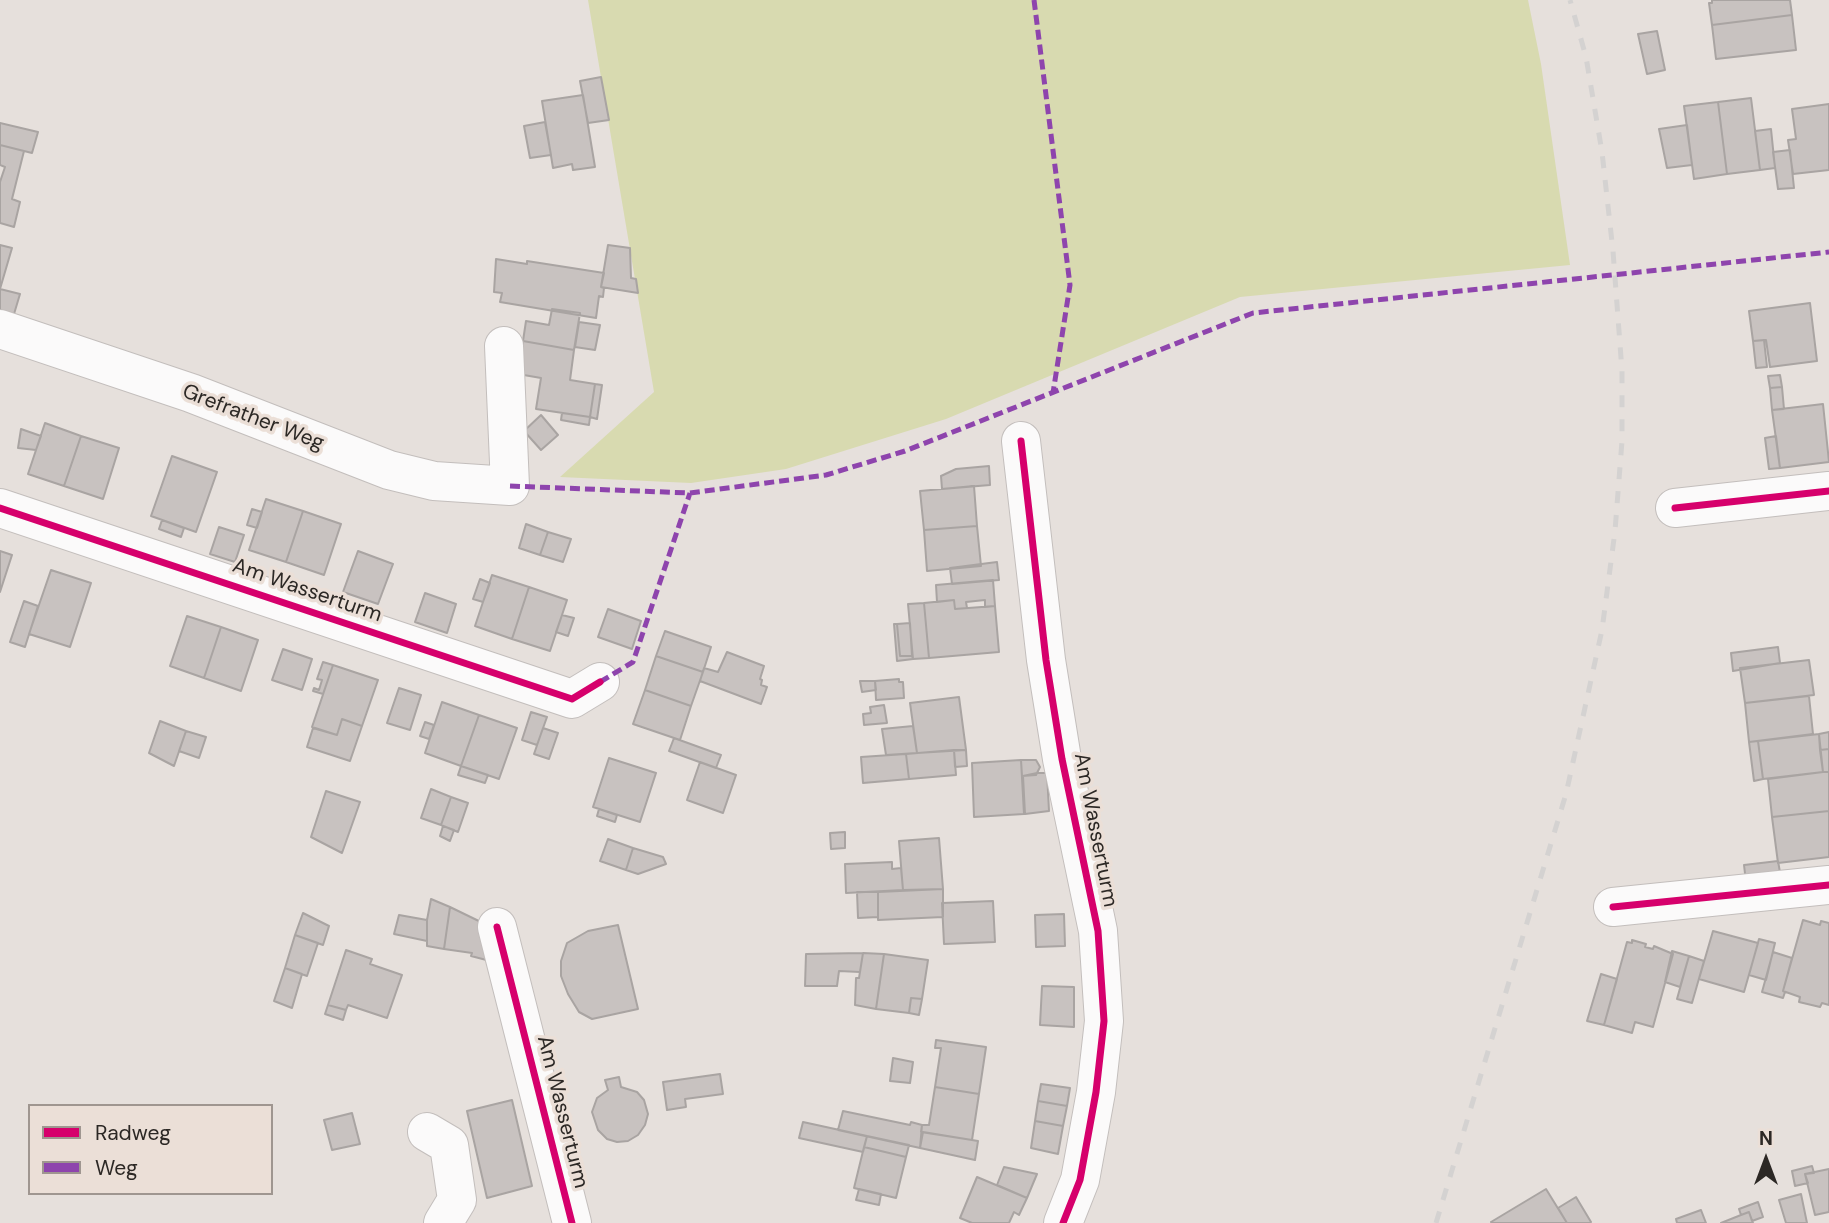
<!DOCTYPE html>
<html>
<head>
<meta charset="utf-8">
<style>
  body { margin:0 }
  #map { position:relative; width:1829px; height:1223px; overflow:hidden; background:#e6e0dc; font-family:"DM Sans",sans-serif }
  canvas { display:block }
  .legend { position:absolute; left:28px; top:1104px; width:245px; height:91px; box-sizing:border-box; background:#ebdfd7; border:2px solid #9f9690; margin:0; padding:9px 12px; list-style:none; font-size:21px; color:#2c2825 }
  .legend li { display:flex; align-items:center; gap:14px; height:35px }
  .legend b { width:35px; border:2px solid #9f9690 }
  .north { position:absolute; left:1731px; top:1125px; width:70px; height:70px; -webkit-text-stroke:5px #ebdfd7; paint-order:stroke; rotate:0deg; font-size:19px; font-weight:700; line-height:28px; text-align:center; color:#2c2825 }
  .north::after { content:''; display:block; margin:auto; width:24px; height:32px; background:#2c2825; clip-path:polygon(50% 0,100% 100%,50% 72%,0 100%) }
</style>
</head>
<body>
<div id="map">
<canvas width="1829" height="1223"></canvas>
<ul class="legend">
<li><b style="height:9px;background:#d6006c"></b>Radweg</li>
<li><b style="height:9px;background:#8e44ad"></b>Weg</li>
</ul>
<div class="north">N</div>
</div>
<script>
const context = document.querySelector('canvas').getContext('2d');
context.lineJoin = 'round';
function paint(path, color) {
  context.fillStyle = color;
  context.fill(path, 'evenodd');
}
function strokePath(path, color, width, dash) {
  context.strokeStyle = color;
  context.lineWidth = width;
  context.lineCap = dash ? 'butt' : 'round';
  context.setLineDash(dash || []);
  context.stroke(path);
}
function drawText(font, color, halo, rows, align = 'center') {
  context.font = font + ' "DM Sans",sans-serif';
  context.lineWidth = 7;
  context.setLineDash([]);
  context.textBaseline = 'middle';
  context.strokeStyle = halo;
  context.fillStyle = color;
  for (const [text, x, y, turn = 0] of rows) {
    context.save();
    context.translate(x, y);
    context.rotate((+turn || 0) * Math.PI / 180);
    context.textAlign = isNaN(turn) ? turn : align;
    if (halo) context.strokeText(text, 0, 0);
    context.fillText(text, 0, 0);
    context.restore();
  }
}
paint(new Path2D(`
  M588,0H1528L1541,64L1570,265L1240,297L946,419L786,469L691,483L560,477L654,392Z`), '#d8dab0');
const building = new Path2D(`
  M1712,0H1790L1792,15L1712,25L1709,3H1712Z
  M1792,15L1796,50L1716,59L1712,25Z
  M1657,31L1665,70L1647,74L1638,34Z
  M601,77L609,120L588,123L580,81Z
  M583,95L595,167L573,170L572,164L553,168L542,101Z
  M1751,98L1760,170L1727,174L1718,102Z
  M1718,102L1727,174L1694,179L1684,106Z
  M1829,104V170L1793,174L1788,140L1796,139L1792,109Z
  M545,122L551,155L530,158L524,126Z
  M0,123L38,132L32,153L0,145Z
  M1687,125L1692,165L1667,168L1659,129Z
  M1771,129L1775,168L1760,170L1755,131Z
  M0,145L24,151L12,199L20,202L14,227L0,223V182L5,167L0,165Z
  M1790,150L1794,188L1778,189L1773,152Z
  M0,245L12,248L0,289Z
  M608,245L630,248L631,278L636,279L638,293L601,287Z
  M496,259L527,264V261L604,273L601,287L604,288L603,297L599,296L596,318L500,302L502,293L494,292Z
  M0,289L20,294L11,324L0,320Z
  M1810,303L1817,361L1770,367L1766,340L1753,341L1749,311Z
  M552,309L580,313L574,350L523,341L526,321L549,325Z
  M579,322L600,325L595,350L575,347Z
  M1764,340L1767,367L1756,368L1753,341Z
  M523,341L574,350L570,380L595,384L590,417L536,409L541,378L518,374Z
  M1780,375L1782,387L1770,388L1768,376Z
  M595,384L602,385L597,419L590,417Z
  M1782,387L1784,409L1772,410L1770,388Z
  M1823,404L1829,462L1780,468L1772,410Z
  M562,413L590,417L589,425L561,420Z
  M541,415L558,435L541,450L524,431Z
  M45,423L81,436L64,486L28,474Z
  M21,429L41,436L36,450L18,448Z
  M81,436L119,448L103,499L64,486Z
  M1776,436L1780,468L1769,469L1765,438Z
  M172,456L217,472L196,532L151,516Z
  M989,466L990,485L942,489L941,476L956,469Z
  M974,486L977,526L924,530L920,491Z
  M266,499L303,511L286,562L249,550Z
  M252,509L262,512L257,528L247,525Z
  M303,511L341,524L324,575L286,562Z
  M162,520L184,528L181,537L159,529Z
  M526,524L548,532L540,555L519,548Z
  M977,526L981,566L927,571L924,530Z
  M219,527L244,535L235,562L210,554Z
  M548,532L571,539L563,562L540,555Z
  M0,551L12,555L0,592Z
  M358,551L393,564L378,604L343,592Z
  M997,562L999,580L952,584L950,568Z
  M51,570L91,583L70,647L29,634Z
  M492,575L529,587L512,639L475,626Z
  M480,579L490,583L483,602L473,599Z
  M993,580L995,606L985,607V600L966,602L967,608L955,609L954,600L937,602L936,585Z
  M529,587L567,600L550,651L512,639Z
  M425,593L456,604L447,633L415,622Z
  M954,600L955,609L995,606L999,652L929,658L924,603Z
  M24,601L38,606L25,647L10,642Z
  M924,603L929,658L913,659L908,604Z
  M608,609L641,621L632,649L598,637Z
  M562,615L574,618L568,636L556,632Z
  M187,616L221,627L204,678L170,666Z
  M910,623L912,656H900L897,624Z
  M894,624H897L900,656H912L913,659L897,661Z
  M221,627L258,640L241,691L204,678Z
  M665,631L711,647L703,672L656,656Z
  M1778,647L1780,663L1733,671L1731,653Z
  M283,649L312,659L302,690L272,680Z
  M727,652L764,666L760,679L762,680L761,685L767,687L761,704L700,681L704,668L718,672Z
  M656,656L703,672L691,706L645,690Z
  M1809,660L1814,695L1745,703L1740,668Z
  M323,662L333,665L323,694L313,691L314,688L319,690L322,680L317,679Z
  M333,665L378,680L362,726L342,719L337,735L312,727Z
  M899,679V682H903L904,698L876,700L875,681Z
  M860,681H875L876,690L862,692Z
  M399,688L421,695L410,730L387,723Z
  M645,690L691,706L680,740L633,724Z
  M1809,696L1813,734L1749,742L1745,703Z
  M959,697L966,750L917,753L910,703Z
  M442,702L479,715L461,766L425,753Z
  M884,705L887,723L864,725L863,714L871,713L870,707Z
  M531,712L547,717L537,745L522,740Z
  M479,715L517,728L499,779L461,766Z
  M342,719L362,726L350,761L307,747L313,728L337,735Z
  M160,721L186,731L174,766L149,753Z
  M425,722L434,725L429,739L420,736Z
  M913,726L917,753L886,755L882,729Z
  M543,728L558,733L549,759L534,754Z
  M186,731L206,737L199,758L179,751Z
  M1829,732V749L1820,750L1819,734Z
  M1819,734L1823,772L1763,779L1758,741Z
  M674,738L721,755L716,768L669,751Z
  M1758,741L1763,779L1754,781L1749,742Z
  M1829,749V772H1823L1820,750Z
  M954,750H966L967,766L955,767Z
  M954,750L956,775L909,779L906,754Z
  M906,754L909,779L863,783L861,757Z
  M609,758L656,773L640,822L593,807Z
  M1021,760L1024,814L974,817L972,763Z
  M1021,760H1036L1040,767L1036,775L1022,776Z
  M700,762L736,775L723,813L687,800Z
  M461,766L488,775L485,783L458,775Z
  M1823,772H1829V811L1772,817L1768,779Z
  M1037,773H1047L1049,811L1025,814L1023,776Z
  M431,789L451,797L441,825L421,818Z
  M326,791L360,802L342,853L311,837Z
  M451,797L468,803L458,832L441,825Z
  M599,809L617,815L615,822L597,816Z
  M1829,811V857L1778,863L1772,817Z
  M443,826L454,830L450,841L440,836Z
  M845,832V848L831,849L830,833Z
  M939,838L943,889L903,890L899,841Z
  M608,839L633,848L626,870L600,861Z
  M633,848L663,857L666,864L638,874L626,870Z
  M1778,861L1781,878L1746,882L1744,865Z
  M892,862V869L901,868L903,890L846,893L845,864Z
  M943,889V917L878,920V892Z
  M857,892H878V917L858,918Z
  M431,899L450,907L444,949L427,946V920Z
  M993,901L995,942L944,944L942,903Z
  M450,907L487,925L494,962L471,956L472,953L444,949Z
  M303,913L329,926L323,945L295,935Z
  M1064,914L1065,946L1036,947L1035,915Z
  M399,915L427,920V941L394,934Z
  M1803,920L1820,925L1821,921L1829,923V1005L1822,1003L1820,1007L1799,1002L1800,997L1783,991Z
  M618,925L638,1009L592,1019L579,1012L568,994L561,976V961L567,943L588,931Z
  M1713,931L1758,943L1744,992L1699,979Z
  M295,935L318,943L307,976L285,968Z
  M1759,939L1775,943L1766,980L1749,975Z
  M1632,940L1646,944L1645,947L1653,949L1654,946L1673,954L1653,1027L1635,1022L1632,1033L1604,1025L1627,942L1632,943Z
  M346,950L372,959L370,964L402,975L387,1018L348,1005L346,1010L328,1005Z
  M1672,951L1689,956L1680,987L1665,982Z
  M1773,952L1792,958L1783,991L1785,992L1783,998L1762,992Z
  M863,953L860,972L839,971L837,986H805L806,954Z
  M863,953L884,954L876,1009L855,1005L856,978H859Z
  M884,954L928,960L922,999L911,998L909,1013L876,1009Z
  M1689,956L1704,961L1692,1003L1677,999Z
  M285,968L302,974L292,1008L274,1001Z
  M1601,974L1617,979L1604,1025L1587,1021Z
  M1042,986L1074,987V1027L1040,1025Z
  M911,998L922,999L919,1015L909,1013Z
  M328,1005L346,1010L343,1020L325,1014Z
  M936,1040L986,1047L979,1094L935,1087L941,1048H935Z
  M893,1058L913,1062L910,1083L890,1081Z
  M720,1074L723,1094L685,1099L686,1107L667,1110L663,1082Z
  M619,1077L621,1087L637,1092L644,1100L648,1114L645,1125L638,1135L628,1141L617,1142L607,1139L598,1130L592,1112L597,1098L608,1090L605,1080Z
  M1041,1084L1070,1088L1067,1106L1038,1101Z
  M935,1087L979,1094L972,1140L921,1132L922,1125H929Z
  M512,1100L532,1186L487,1198L467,1111Z
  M1038,1101L1067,1106L1063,1126L1035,1121Z
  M843,1111L910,1125L911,1122L922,1125L920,1148L838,1130Z
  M352,1113L360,1144L332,1150L324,1120Z
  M1035,1121L1063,1126L1058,1154L1031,1148Z
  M803,1122L867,1136L863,1152L799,1138Z
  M923,1132L978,1141L975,1160L920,1148Z
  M867,1136L909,1145L906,1157L864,1147Z
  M864,1147L906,1157L896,1198L854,1188Z
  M1812,1166L1814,1173L1805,1174L1808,1183L1795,1186L1792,1171Z
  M1004,1167L1037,1174L1027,1198L997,1185Z
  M1829,1169V1212L1815,1215L1805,1174Z
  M977,1177L1027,1198L1019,1215L1014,1212L1009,1223H972L960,1218Z
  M859,1189L881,1194L879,1205L856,1200Z
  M1546,1189L1567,1223H1492L1491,1222Z
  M1801,1194L1807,1223H1786L1779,1200Z
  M1576,1197L1591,1222L1590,1223H1567L1558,1208Z
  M1758,1202L1763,1217L1752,1221L1749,1212L1741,1215L1739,1209Z
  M1701,1210L1706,1223H1677L1676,1219Z
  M1749,1212L1753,1223H1721L1741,1215Z`);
paint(building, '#c8c2c0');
strokePath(building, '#a9a4a2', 2);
const minor = new Path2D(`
  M0,329L191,393L389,470L434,481L510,486L504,346
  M1021,441L1046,660L1062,759L1098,931L1104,1021L1096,1092L1080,1180L1063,1223
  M0,508L572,699L600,682
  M1675,508L1829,491
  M1613,907L1829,885
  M497,927L572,1223
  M427,1132L449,1145L457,1200L443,1223`);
strokePath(minor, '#c3bebc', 40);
strokePath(minor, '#fbfafa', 38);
strokePath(new Path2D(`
  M1436,1223L1566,794L1602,630L1615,531L1622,441V371L1613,251L1602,152L1586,57L1570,0`), '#d4d2d1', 5, [12, 12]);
strokePath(new Path2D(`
  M1034,0L1070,285L1053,393
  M510,486L690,493L826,475L905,451L1253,313L1829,252
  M600,682L633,662L690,493`), '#8e44ad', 5, [10, 5]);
strokePath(new Path2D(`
  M1021,441L1046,660L1062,759L1098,931L1104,1021L1096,1092L1080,1180L1063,1223
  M0,508L572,699L600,682
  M1675,508L1829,491
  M1613,907L1829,885
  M497,927L572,1223`), '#d6006c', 7);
drawText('21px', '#2c2825', '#ebdfd7', [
  ["Grefrather Weg",253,418,21],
  ["Am Wasserturm",307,591,19],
  ["Am Wasserturm",1095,830,79],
  ["Am Wasserturm",562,1112,76]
]);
</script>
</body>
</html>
